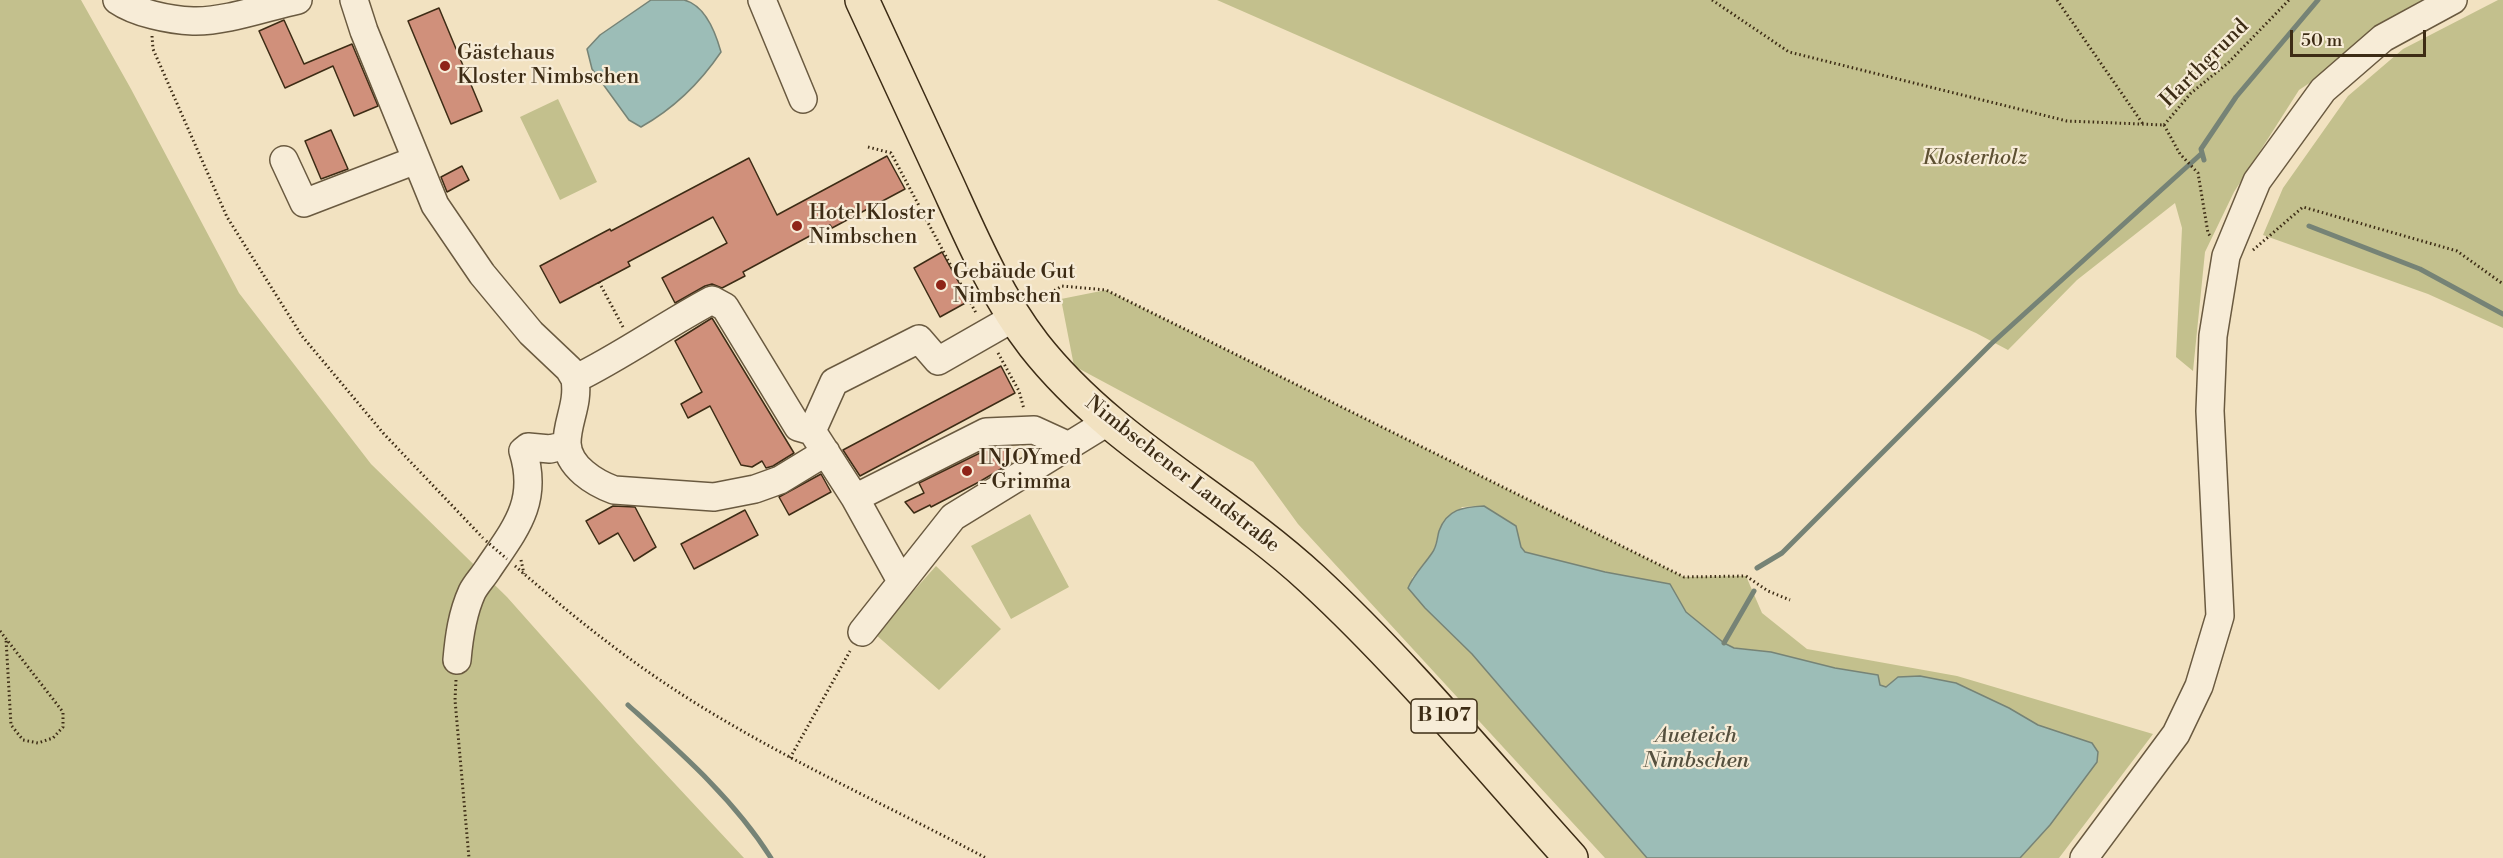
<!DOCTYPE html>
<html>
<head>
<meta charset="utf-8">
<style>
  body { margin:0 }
  #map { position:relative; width:2503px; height:858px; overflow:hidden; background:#f2e2c1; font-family:"Libre Bodoni",serif }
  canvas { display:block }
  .scale { position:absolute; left:2290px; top:30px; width:136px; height:27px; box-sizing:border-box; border:3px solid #3d2c15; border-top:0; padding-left:8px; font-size:18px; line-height:21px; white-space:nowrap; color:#3d2c15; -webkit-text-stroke:4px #f7ecd7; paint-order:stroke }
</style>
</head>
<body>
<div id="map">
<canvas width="2503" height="858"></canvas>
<div class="scale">50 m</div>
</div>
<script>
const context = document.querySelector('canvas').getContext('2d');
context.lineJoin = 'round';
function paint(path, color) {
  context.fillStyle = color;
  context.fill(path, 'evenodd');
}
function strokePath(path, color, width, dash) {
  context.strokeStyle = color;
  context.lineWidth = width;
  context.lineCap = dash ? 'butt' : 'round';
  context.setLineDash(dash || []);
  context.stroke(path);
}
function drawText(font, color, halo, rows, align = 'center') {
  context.font = font + ' "Libre Bodoni",serif';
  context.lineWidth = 4.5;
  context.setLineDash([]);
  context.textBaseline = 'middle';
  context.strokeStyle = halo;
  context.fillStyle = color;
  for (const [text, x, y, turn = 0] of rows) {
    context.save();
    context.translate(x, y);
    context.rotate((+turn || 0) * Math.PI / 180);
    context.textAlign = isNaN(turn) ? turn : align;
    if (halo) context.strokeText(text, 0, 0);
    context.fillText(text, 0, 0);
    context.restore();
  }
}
paint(new Path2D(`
  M0,0H81L131,89L239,293L371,464L507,597L635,741L744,858H0Z
  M1217,0H2434L2299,90L2234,192L2205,252L2193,371L2176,357L2182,228L2175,203L2077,280L2008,350L1976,333Z
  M2498,0H2503V328L2428,294L2263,235L2283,188L2348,96L2403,49Z
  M558,99L597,182L560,200L520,117Z
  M1106,290L1684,577L1746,576L1762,613L1807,649L1957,676L2153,734L2059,858H2020L2050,825L2092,743L2038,725L2009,708L1898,677L1886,687L1880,685L1878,675L1835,668L1771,652L1734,648L1724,643L1685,612L1669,584L1605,572L1525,552L1521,547L1516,526L1484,506L1462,507L1439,530L1434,551L1412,578L1425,608L1472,654L1647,858H1605L1298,524L1253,462L1074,366L1061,299Z
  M1030,514L1069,587L1011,619L971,546Z
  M936,566L1001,629L939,690L875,634Z`), '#c3c08d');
const water = new Path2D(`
  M651,0C661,0 674,0 684,0C705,5 716,34 721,52C700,83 673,109 641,127L629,120L592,69L587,49L600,35Z
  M1484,506L1516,526L1521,547L1525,552L1605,572L1670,584L1686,612L1724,643L1734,648L1771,652L1835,668L1878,675L1880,685L1886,687L1898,677L1920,676L1956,683L2009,708L2038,725L2092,743L2098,752L2097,762L2050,825L2020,858H1647L1472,654L1425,608L1408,588C1414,574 1424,565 1432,553C1437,547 1437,538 1439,531C1447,509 1463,507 1484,506Z`);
paint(water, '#9cbdb7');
strokePath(water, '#768376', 1.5);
strokePath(new Path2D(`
  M2204,160L2201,149L2236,97L2318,0
  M2309,226L2420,269L2503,314
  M1757,568L1782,553L1991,344L2201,154
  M1724,643L1754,591
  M628,705C680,752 734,799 771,858`), '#768376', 5);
const building = new Path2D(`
  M439,8L482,111L451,124L408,21Z
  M284,20L304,64L352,44L378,106L354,116L333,66L285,88L259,31Z
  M331,130L348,169L321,179L305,141Z
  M887,156L905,189L832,228L830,225L743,272L745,276L722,288L712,284L705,286L675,303L662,278L727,243L713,217L628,262L630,266L560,303L540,266L610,229L611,231L749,158L777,215Z
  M462,166L469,180L447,192L441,177Z
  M942,252L969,301L940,317L914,268Z
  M712,318L794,453L773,466L766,468L762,461L752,467L741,465L710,406L688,418L681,404L702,392L675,341Z
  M1001,366L1015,393L860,476L843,450Z
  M1003,447L1011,463L979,482L931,507L930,505L914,513L905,502L924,493L919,483L990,448Z
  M821,474L831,492L789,515L779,497Z
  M613,506L635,507L656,547L634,561L618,533L599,544L586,521Z
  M745,510L758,535L694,569L681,544Z`);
paint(building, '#d0907b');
strokePath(building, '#3d2c15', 1.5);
const minor = new Path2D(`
  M117,0C136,13 169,20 193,21C225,22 266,7 298,0
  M354,0L364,31L435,205L482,274L531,333L569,369L575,379C622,356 665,325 712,300L725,307L798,427L812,431L855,498L901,581
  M762,0L803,99
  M284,160L304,203L416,160
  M575,379C579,404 567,421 567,443C568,467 595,483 614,490L714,497L755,489L780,480L826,452
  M812,431L834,382L919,339L938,361L1015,317
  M855,498L986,432L1034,430L1069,446
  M862,632L953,517L1109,421
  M457,660C459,637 462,614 472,592C476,584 483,577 488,569C515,529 539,502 523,451L528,447L550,449L567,445
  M2084,858L2176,734L2199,686L2220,616L2210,411L2213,336L2226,256L2257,181L2323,90L2383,38L2453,0`);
const major = new Path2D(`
  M862,0C891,62 919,124 948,186C973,241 997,297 1034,345C1110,442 1223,497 1312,579C1405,665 1486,764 1571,858`);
strokePath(minor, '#6a5a40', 30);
strokePath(major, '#3d2c15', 36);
strokePath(new Path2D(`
  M1712,0L1789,52L2067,121L2164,125
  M2057,0L2143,124
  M152,36L153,49L227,217L302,336L384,434L483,538
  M2164,125L2180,154L2198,173L2208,233L2211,237
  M2164,125L2191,93L2228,63L2289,0
  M868,147L891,153L976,313
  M2253,250L2303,207L2457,251L2503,284
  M599,282L623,327
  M1035,302L1062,286L1106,290L1684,577L1746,576L1768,591L1790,600
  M998,353L1019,391L1024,409
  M521,560L524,574
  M515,566C563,608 612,648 666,684C766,751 879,801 986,858
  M0,631L63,712V727L53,738L38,743L23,740L11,725L6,639
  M456,680L455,700L469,858
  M790,758L850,651`), '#3d2c15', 3, [1.5, 3]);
strokePath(minor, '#f7ecd7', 27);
strokePath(major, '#f2e2c1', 33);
strokePath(new Path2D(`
  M486,541L507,559`), '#3d2c15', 3, [1.5, 3]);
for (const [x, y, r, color] of [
  [445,66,6,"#8f2418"],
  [797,226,6,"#8f2418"],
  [941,285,6,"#8f2418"],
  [967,471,6,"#8f2418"]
]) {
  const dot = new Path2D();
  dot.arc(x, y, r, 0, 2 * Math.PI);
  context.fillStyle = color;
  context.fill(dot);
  strokePath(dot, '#f7ecd7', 2);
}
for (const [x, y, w] of [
  [1444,716,66]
]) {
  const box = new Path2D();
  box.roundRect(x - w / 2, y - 17, w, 34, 4.5);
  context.fillStyle = '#f7ecd7';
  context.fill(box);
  strokePath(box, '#3d2c15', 1.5);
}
drawText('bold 20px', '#3d2c15', null, [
  ["B 107",1444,716]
]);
drawText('21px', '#3d2c15', '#f7ecd7', [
  ["Gästehaus",457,54],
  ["Kloster Nimbschen",457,78],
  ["Hotel Kloster",809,214],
  ["Nimbschen",809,238],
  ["Gebäude Gut",953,273],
  ["Nimbschen",953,297],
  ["INJOYmed",979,459],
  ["- Grimma",979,483]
], 'left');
drawText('21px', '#3d2c15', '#f7ecd7', [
  ["Harthgrund",2205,64,-45],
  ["Nimbschener Landstraße",1182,475,38]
]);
drawText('italic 21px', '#5e5133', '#f7ecd7', [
  ["Klosterholz",1975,159]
]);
drawText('italic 22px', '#55503e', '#f7ecd7', [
  ["Aueteich",1696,737],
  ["Nimbschen",1696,762]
]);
</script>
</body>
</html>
